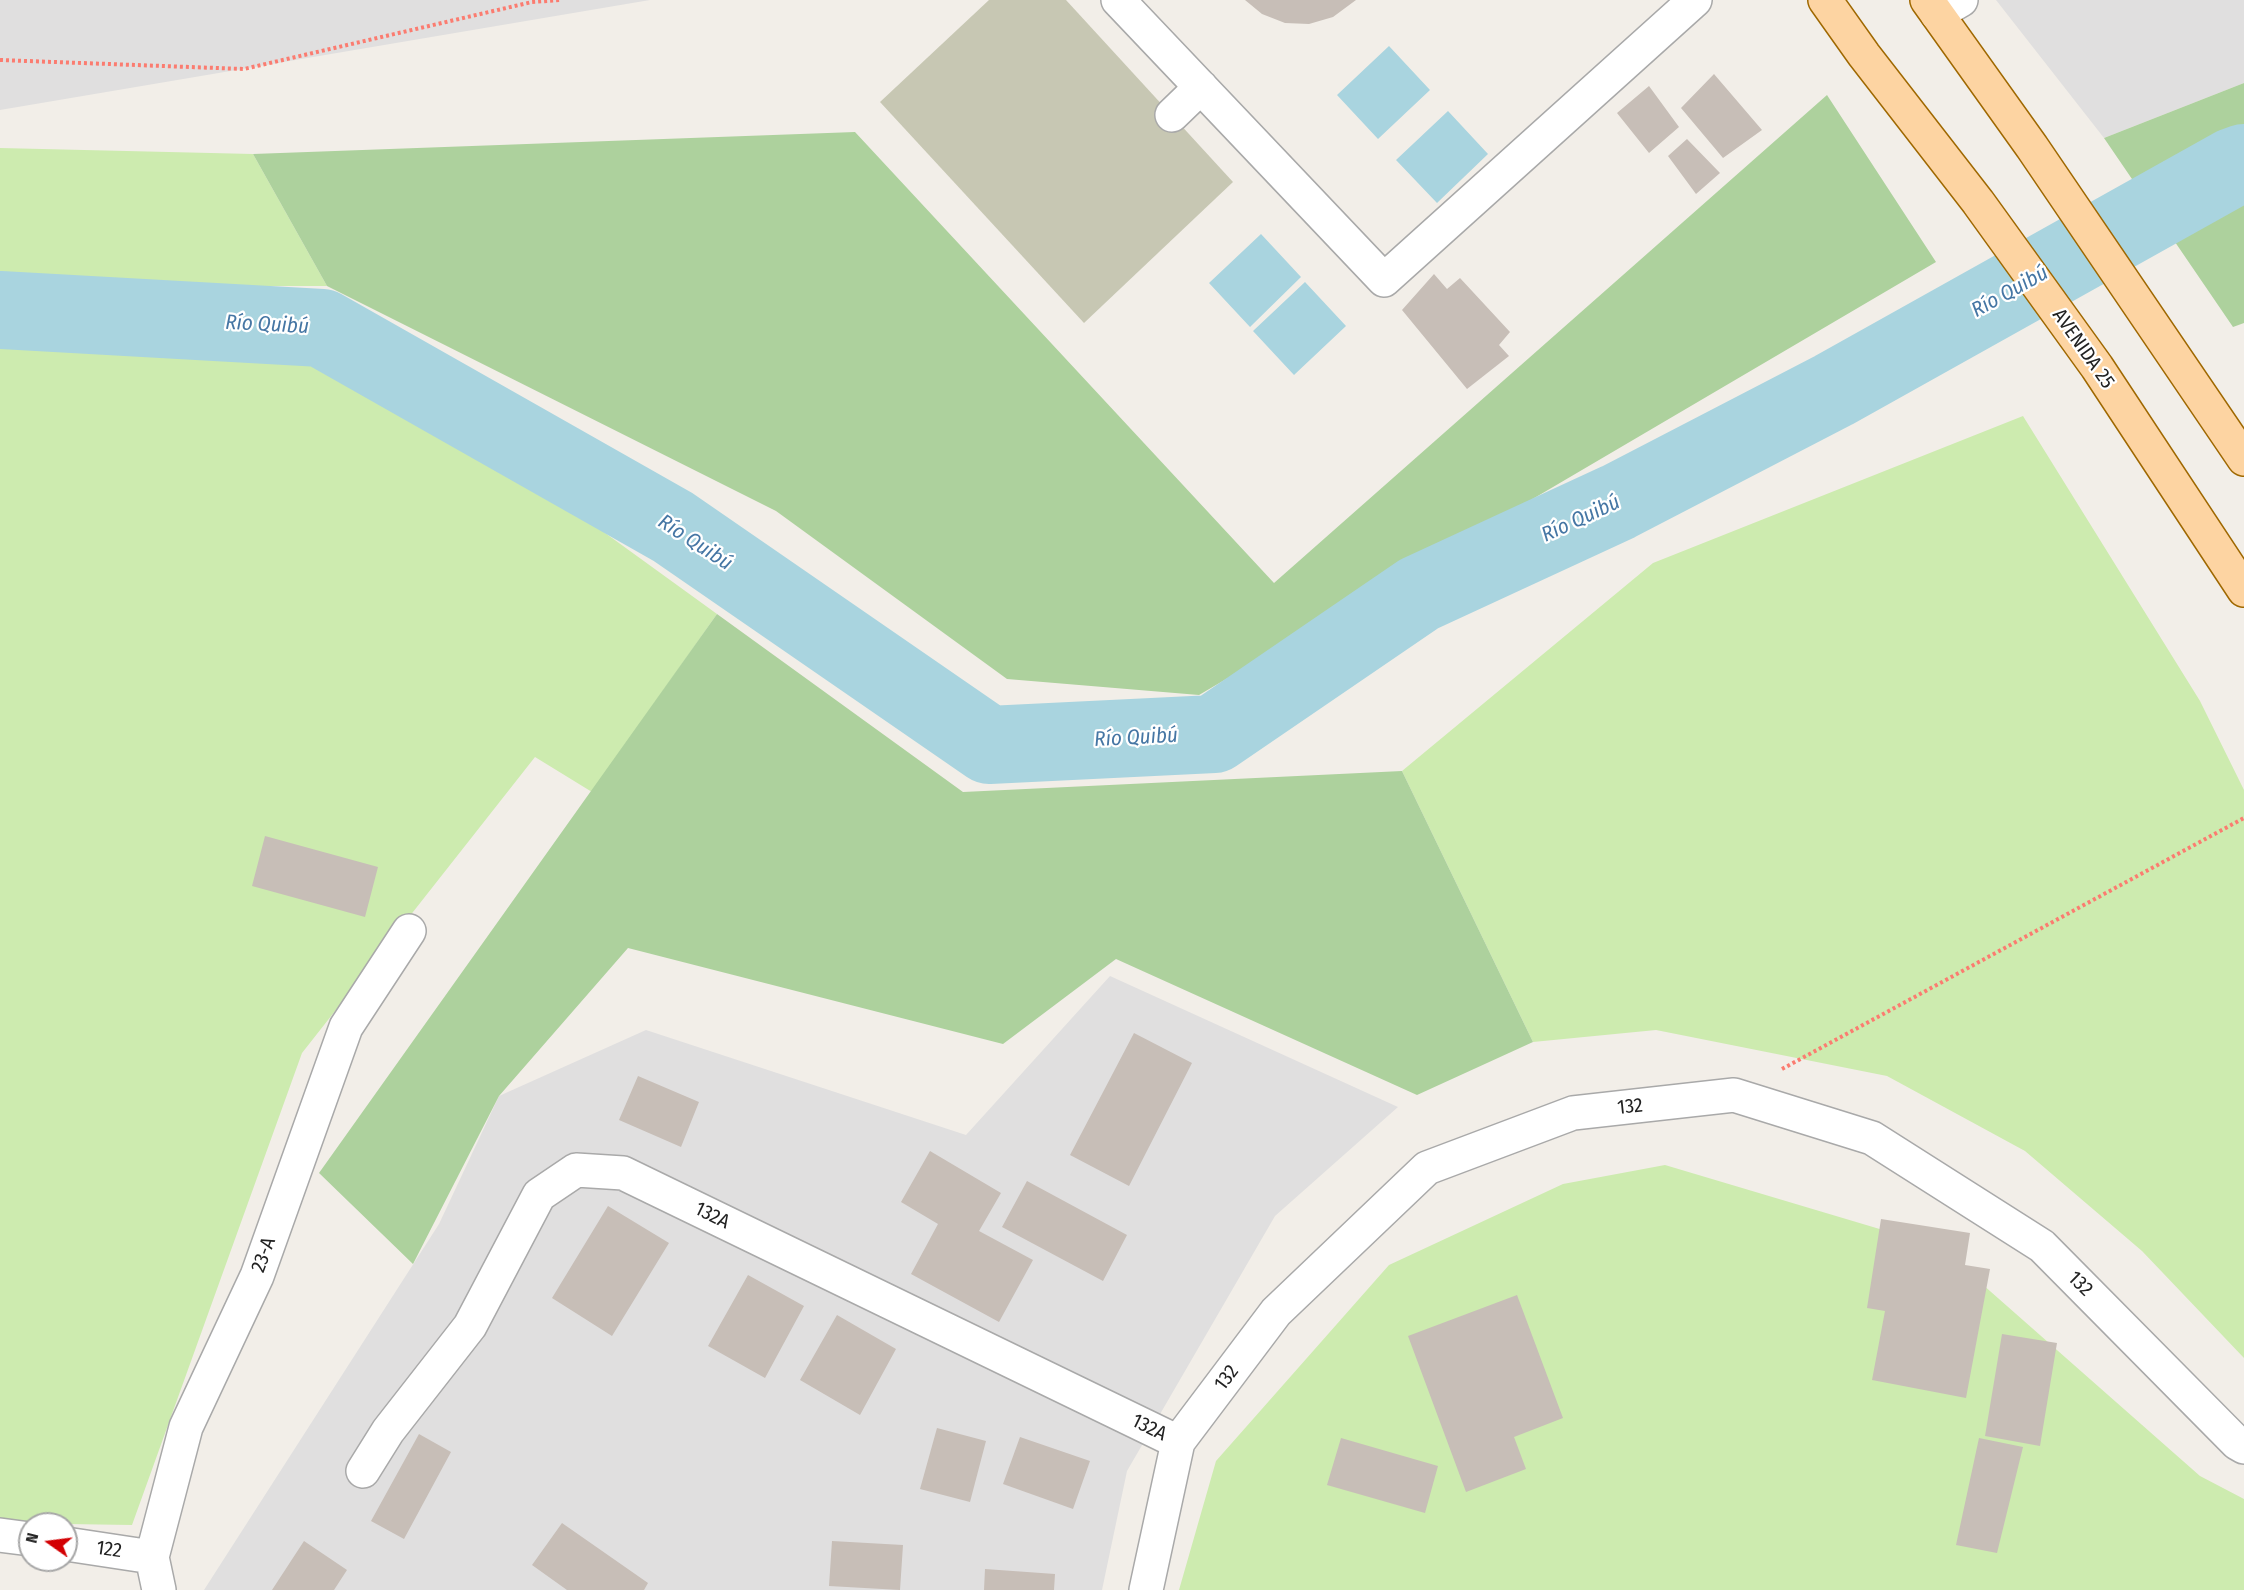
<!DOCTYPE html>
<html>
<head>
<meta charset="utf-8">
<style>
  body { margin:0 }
  #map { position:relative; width:2244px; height:1590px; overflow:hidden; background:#f2eee8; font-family:"Fira Sans Condensed",sans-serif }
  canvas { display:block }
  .north { position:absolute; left:18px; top:1512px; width:60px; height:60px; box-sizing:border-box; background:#fff; border:2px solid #a7a7a7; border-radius:50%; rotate:284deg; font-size:16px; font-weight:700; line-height:24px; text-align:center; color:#222 }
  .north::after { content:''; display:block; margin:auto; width:21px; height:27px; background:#d30003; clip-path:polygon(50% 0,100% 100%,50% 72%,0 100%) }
</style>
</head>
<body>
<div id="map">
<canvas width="2244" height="1590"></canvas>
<div class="north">N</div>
</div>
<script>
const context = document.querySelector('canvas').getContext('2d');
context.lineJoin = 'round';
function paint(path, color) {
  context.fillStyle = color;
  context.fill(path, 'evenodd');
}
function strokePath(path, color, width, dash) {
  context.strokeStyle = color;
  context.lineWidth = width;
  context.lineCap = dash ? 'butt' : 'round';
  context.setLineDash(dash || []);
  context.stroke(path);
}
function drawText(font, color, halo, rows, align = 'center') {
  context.font = font + ' "Fira Sans Condensed",sans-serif';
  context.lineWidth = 4.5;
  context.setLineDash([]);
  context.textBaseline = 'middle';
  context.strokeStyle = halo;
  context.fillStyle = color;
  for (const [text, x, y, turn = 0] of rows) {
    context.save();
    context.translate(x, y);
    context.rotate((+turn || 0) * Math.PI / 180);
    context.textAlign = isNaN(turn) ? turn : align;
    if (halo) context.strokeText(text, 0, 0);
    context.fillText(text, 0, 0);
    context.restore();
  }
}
paint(new Path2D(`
  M0,0H650L0,110Z
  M1996,0H2244V83L2104,138Z
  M1110,976L1398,1107L1275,1216L1127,1471L1102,1590H204L439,1224L499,1096L646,1030L966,1135Z`), '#e0dfdf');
paint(new Path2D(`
  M989,0H1066L1233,182L1084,323L880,102Z`), '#c7c7b3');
paint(new Path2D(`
  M0,148L253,154L327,286H0Z
  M0,310L322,328L717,614L592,792L535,757L302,1053L132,1525L0,1523Z
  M2023,416L2200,701L2244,790V1358L2142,1251L2025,1151L1887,1076L1656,1030L1533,1042L1402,771L1653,563Z
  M1665,1165L1940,1247L2200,1476L2244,1499V1590H1179L1216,1461L1389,1265L1563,1184Z`), '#cdebaf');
paint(new Path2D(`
  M2244,83V323L2233,327L2104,138Z
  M1827,95L1936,262L1199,695L1007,679L776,511L327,286L253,154L855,132L1274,583Z
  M717,614L963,792L1402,771L1533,1042L1417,1095L1116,959L1003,1044L628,948L499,1096L413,1264L319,1173Z`), '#add19d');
paint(new Path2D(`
  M1389,46L1430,90L1378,139L1337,95Z
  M1448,111L1488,154L1437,203L1396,160Z
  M1261,234L1301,277L1250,327L1209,283Z
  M1305,282L1346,326L1294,375L1253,331Z`), '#a9d4df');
strokePath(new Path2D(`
  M0,310L322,328L673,527L989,745L1214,734L1419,594L1618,502L1834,390L2233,167L2244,163`), '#a9d4df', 78);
paint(new Path2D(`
  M1245,0H1356L1333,17L1309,24L1285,23L1262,14Z
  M1714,74L1762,130L1723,158L1681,108Z
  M1649,86L1679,127L1649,153L1617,113Z
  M1687,139L1720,173L1696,194L1668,156Z
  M1434,274L1447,289L1460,278L1510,332L1499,345L1509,356L1467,389L1402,310Z
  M265,836L378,867L365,917L252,886Z
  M1134,1033L1192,1063L1129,1186L1070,1155Z
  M638,1076L699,1102L681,1147L619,1120Z
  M930,1151L1001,1193L979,1231L1033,1260L999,1322L911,1274L938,1224L901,1202Z
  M1027,1181L1127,1235L1103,1281L1002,1227Z
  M608,1206L669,1243L612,1336L552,1298Z
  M1881,1219L1970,1233L1965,1265L1990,1269L1966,1398L1872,1380L1885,1311L1867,1308Z
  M748,1275L804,1306L765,1378L708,1346Z
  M1517,1295L1563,1418L1514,1437L1526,1469L1466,1492L1408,1336Z
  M837,1315L896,1349L860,1415L800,1380Z
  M2002,1334L2057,1343L2040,1446L1985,1436Z
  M937,1428L986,1441L970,1502L920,1489Z
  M419,1434L451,1452L404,1539L371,1521Z
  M1020,1437L1090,1461L1073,1509L1003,1484Z
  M1341,1438L1438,1466L1425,1513L1327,1485Z
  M1979,1438L2023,1447L1997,1553L1956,1545Z
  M562,1523L648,1583L644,1590H567L532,1565Z
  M304,1541L347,1570L334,1590H272Z
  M832,1541L903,1545L900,1590L829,1586Z
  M985,1569L1055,1574L1054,1590H984Z`), '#c7beb7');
const street = new Path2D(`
  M1118,0L1384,280L1695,0
  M1937,14L1961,0
  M1172,115L1201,87
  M363,1471L388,1431L470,1326L539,1195L576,1170L623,1173L1178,1442
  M0,1535L30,1539
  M66,1544L152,1557
  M159,1590L152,1557L186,1427L257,1276L346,1027L409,931
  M1146,1590L1178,1442L1276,1312L1427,1168L1573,1113L1734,1095L1872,1138L2042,1246L2237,1443L2244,1447`);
const primary = new Path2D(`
  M1825,0L1864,55L1978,202L2097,367L2244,590
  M1927,0L2032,147L2244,459`);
strokePath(street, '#a9a9a9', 36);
strokePath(primary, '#9f6800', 36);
strokePath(new Path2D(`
  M0,60L244,69L532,2L560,0
  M1782,1069L2244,818`), '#fb7c70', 4, [3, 3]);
strokePath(street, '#fff', 33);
strokePath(primary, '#fdd4a2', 33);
drawText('20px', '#222', '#fff', [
  ["AVENIDA 25",2083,349,55],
  ["132",1630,1107,-6],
  ["132A",712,1216,26],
  ["23-A",264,1255,-70],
  ["132",2080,1284,45],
  ["132",1227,1378,-53],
  ["132A",1149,1428,26],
  ["122",109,1550,8]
]);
drawText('italic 21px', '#4576a4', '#fff', [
  ["Río Quibú",2010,292,-29],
  ["Río Quibú",267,325,3],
  ["Río Quibú",1581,519,-25],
  ["Río Quibú",695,543,33],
  ["Río Quibú",1136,738,-3]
]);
</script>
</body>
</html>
